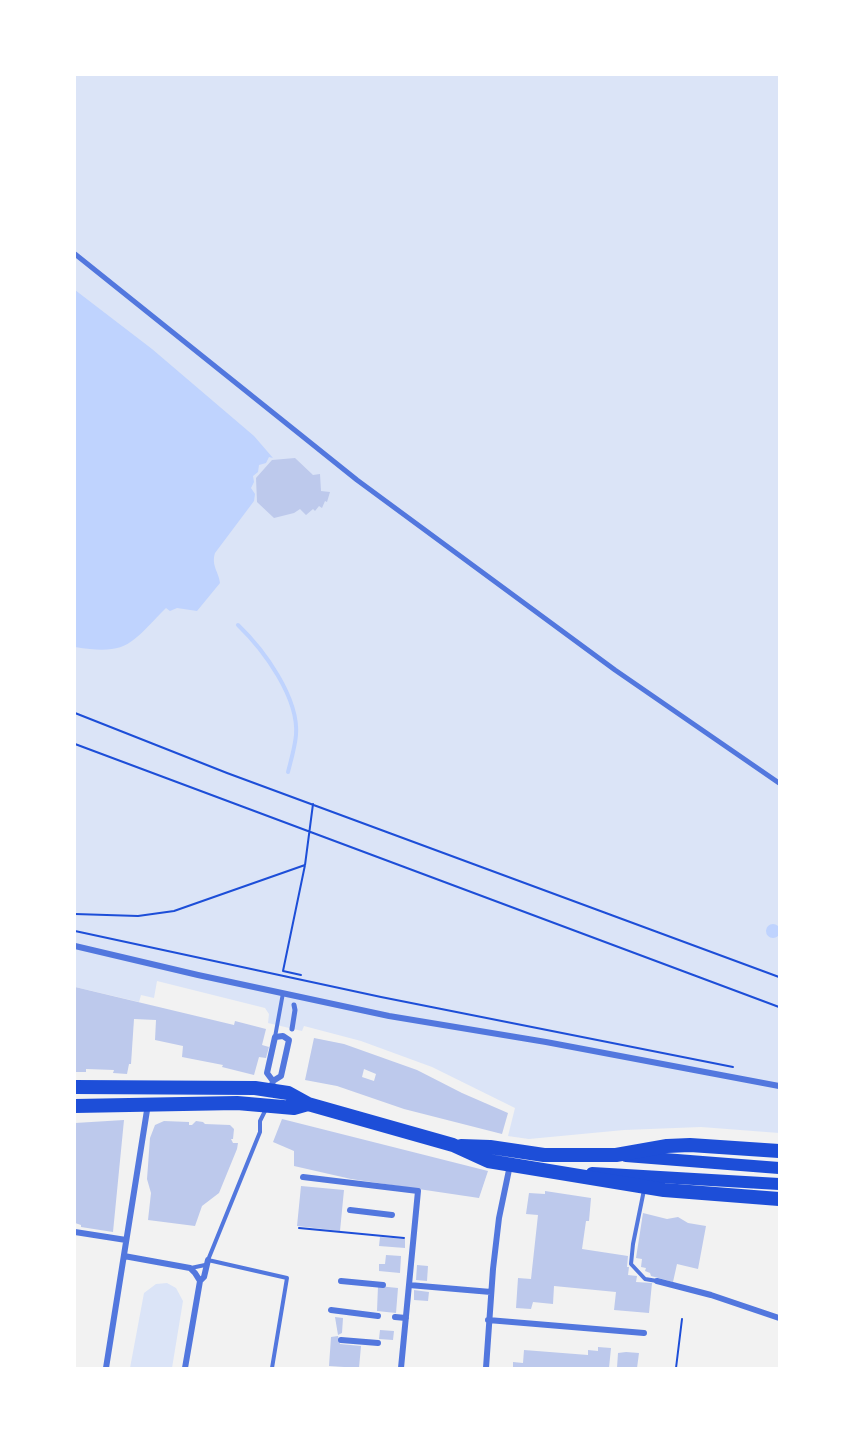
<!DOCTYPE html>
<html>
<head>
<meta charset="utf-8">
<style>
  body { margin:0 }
  #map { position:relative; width:854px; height:1443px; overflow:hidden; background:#f2f2f2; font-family:Inter,sans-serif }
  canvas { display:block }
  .frame { position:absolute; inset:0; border:76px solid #fff; pointer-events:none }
</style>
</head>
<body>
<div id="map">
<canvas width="854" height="1443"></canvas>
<div class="frame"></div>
</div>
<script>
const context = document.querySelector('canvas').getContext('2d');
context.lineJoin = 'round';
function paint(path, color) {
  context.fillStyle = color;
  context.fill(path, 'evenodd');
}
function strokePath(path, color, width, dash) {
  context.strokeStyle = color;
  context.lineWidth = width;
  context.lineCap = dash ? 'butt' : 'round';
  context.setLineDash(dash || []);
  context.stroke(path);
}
paint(new Path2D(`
  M75,75H779V1133L701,1127L624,1130L529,1139L508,1136L515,1108L432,1067L361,1041L304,1026L302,1031L268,1023L269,1014L265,1008L157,981L154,998L141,995L139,1002L75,987Z
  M167,1283L176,1288L183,1301L172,1368H130L144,1293L156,1284Z`), '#dbe4f7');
paint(new Path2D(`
  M75,290L152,349L254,436L273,458L269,457L266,463L259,465L258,472L253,476L254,482L251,488L255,494L254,501L215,553C211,566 219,572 220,583L197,611L177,608L170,611L166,608C131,643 128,656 75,647Z
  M766 931a7 7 0 1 1 14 0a7 7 0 1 1-14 0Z`), '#bfd3fe');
strokePath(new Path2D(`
  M238,625C264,650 299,698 296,735C295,747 291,760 288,772`), '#bfd3fe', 4);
paint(new Path2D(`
  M295,458L313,475L320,474L321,491L330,492L327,502L325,501L322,508L319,506L315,511L313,509L306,515L300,509L294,513L274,518L257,502L256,478L272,460Z
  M75,987L234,1025L235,1021L266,1029L262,1045L269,1047L266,1058L259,1057L254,1075L222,1067L223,1065L182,1057L183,1046L155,1040L156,1020L134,1019L131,1064H129L127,1074L113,1073L114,1070L86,1069V1072H75Z
  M314,1038L344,1044L417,1070L462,1093L508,1113L502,1134L404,1109L337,1086L305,1080ZM364,1069L376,1074L374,1081L362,1077Z
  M282,1119L488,1171L479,1198L351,1179L294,1166V1151L273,1142Z
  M124,1120L113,1232L81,1227V1225L75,1223V1123Z
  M164,1121L189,1122V1125H192L196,1121L203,1122L205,1124L230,1125L234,1129L233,1139H231L233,1143H238L237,1149L219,1193L202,1206L195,1226L148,1220L151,1193L147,1179L150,1138L155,1125Z
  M301,1186L344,1190L340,1231L297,1226Z
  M545,1191L591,1198L589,1221H586L582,1249L628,1256L627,1267H629L628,1275L637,1276L636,1282L652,1283L649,1313L614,1310L616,1292L554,1286L553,1304L533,1302L531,1309L516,1308L518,1278L531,1279L538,1215L526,1214L529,1193L545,1194Z
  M643,1213L667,1219L678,1217L688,1223L706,1226L698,1269L677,1264L673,1282L651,1276L650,1273L645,1271L646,1268L641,1267L642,1259L636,1258Z
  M380,1237L405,1239V1248L379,1246Z
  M386,1255L401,1256L400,1273L379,1271V1264H385Z
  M417,1265L428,1266L427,1281L416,1280Z
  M378,1286L398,1288L396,1313L377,1311Z
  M414,1290L429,1292L428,1301L414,1300Z
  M335,1317L343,1318L342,1333L338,1335Z
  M380,1330L394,1331L393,1340L379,1339Z
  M338,1336L340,1344L361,1346L359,1368L329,1366L331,1337Z
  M598,1347L611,1348L609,1368H513V1362L523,1363L524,1350L588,1355V1350L598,1351Z
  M626,1352L639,1353L637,1368H617L618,1353Z`), '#bdc9ec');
strokePath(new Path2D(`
  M75,713L227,773L779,977
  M75,744L779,1007
  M75,914L138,916L174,911L305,865
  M75,931L381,997L733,1067
  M301,975L283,971L305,865L313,804
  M299,1228L404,1238
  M676,1368L682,1319`), '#1d4ed8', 2);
strokePath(new Path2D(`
  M275,1037L283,993
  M266,1109L260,1121V1132L208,1260L287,1278L272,1368
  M644,1190L633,1244L631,1264L645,1279L657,1281
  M191,1268L205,1265`), '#5277de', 4);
strokePath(new Path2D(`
  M75,254L357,480L615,670L779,783
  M292,1029L295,1010L294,1005`), '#5277de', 5);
strokePath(new Path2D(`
  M75,946L198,975L389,1016L546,1042L779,1086
  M271,1089L273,1081L281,1076L289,1040L283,1036L275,1037L267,1073L273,1081
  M303,1177L418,1191L401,1368
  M350,1210L392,1215
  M75,1232L126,1240
  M124,1256L190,1268L195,1273L200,1281
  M341,1281L383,1285
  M657,1281L711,1295L779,1318
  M409,1285L491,1292
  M331,1310L378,1316
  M395,1317L406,1318
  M488,1320L644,1333
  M341,1340L378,1343
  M106,1368L148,1104
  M185,1368L200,1281L204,1277L208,1260
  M486,1368L493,1269L499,1218L510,1165`), '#5277de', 6);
strokePath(new Path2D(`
  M626,1156L779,1168
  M592,1173L779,1184`), '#1d4ed8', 12);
strokePath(new Path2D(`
  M75,1087L255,1088L288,1093L308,1104L453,1145L488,1161L664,1190L779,1199
  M75,1106L237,1103L294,1108L308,1104
  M461,1146L490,1147L544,1155H616L667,1146L690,1145L779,1151`), '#1d4ed8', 14);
</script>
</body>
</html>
